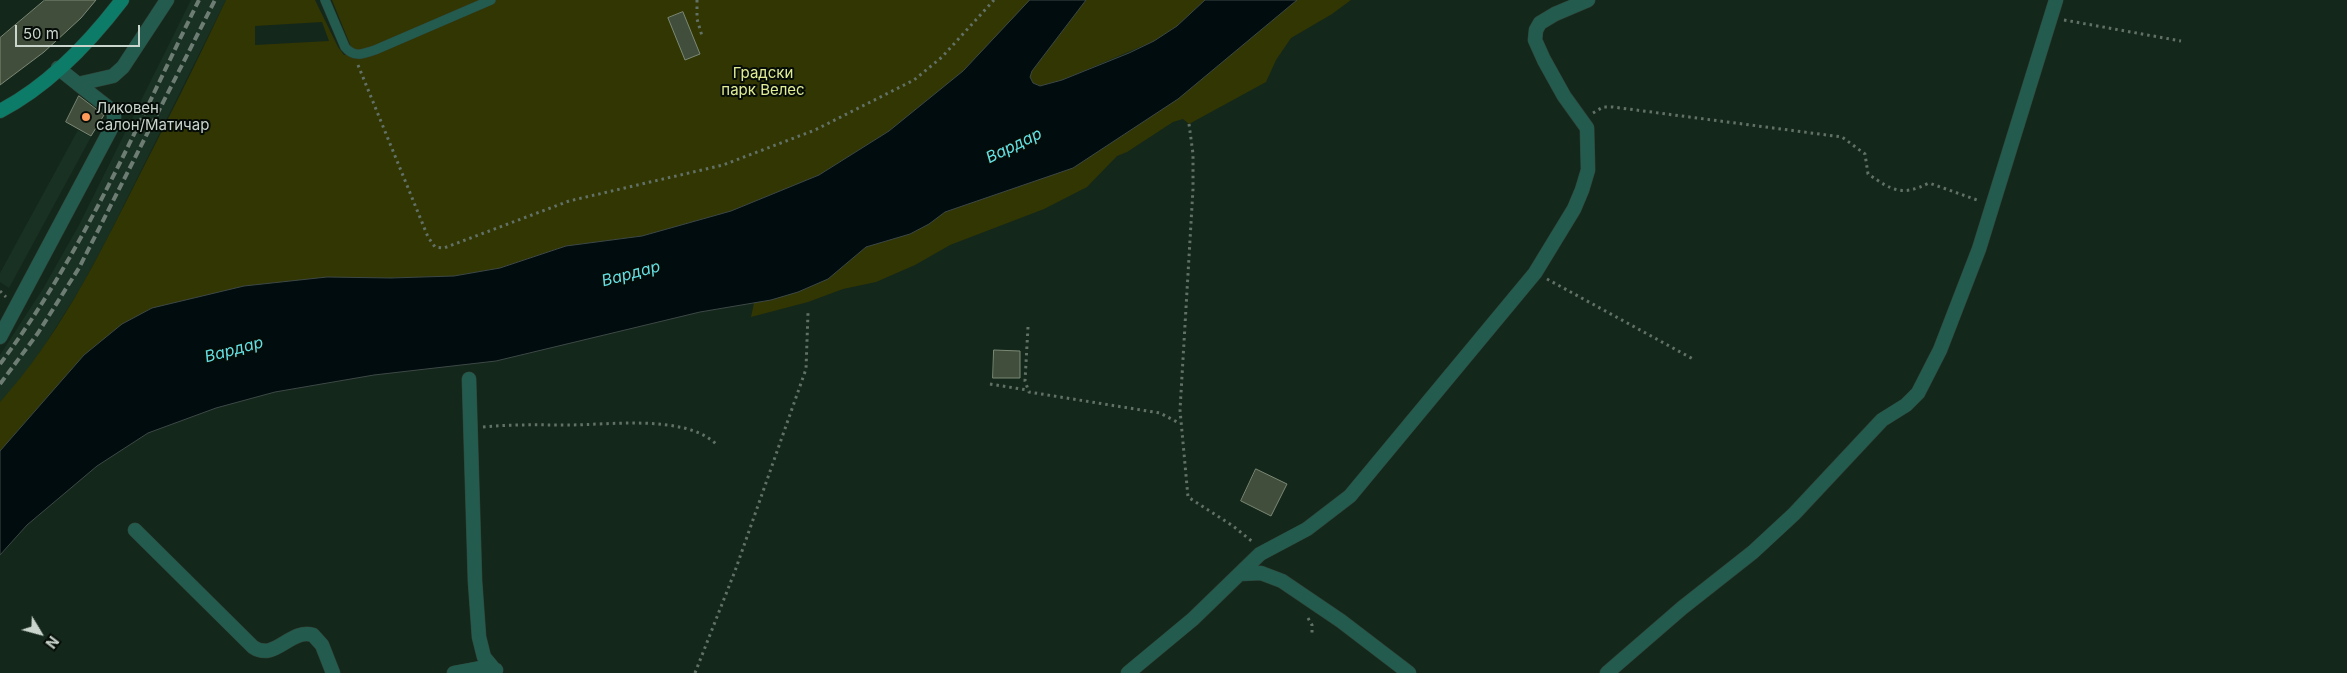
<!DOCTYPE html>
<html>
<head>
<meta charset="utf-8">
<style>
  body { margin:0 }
  #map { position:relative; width:2347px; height:673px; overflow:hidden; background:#14271b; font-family:Inter,sans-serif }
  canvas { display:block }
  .north { position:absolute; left:15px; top:608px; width:50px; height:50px; -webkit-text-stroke:4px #060d08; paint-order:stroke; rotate:127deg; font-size:14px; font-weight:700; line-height:20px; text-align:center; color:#cad5cd }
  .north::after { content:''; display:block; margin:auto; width:18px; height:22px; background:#cad5cd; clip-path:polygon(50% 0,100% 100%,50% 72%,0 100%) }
  .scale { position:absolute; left:15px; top:25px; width:125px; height:22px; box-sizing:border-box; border:2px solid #cad5cd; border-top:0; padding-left:6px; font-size:15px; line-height:18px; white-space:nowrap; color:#cad5cd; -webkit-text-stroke:4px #060d08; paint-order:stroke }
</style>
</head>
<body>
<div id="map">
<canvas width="2347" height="673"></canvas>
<div class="north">N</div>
<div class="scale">50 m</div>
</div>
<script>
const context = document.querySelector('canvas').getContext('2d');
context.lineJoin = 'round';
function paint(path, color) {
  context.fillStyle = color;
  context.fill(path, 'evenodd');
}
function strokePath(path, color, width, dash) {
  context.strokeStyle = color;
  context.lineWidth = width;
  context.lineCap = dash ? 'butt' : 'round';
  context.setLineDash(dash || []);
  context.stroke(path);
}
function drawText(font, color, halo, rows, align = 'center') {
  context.font = font + ' Inter,sans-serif';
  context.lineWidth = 4;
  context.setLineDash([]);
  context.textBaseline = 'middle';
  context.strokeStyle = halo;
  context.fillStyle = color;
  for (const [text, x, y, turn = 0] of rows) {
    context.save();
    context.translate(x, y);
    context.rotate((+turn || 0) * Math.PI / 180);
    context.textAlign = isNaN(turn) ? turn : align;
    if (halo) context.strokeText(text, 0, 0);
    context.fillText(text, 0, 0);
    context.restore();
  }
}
paint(new Path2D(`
  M191,0H226L107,239L80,289L45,345L21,379L0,402V355L44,287L79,225Z
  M78,130L91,137L9,288L0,282V273Z`), '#183122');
paint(new Path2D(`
  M226,0H315L338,47L344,55L354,54L332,0H1030L963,71L889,131L819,175L731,211L642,236L566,246L500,268L454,276L391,278L84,355L0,451V402C58,338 96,261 135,184C166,123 197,62 226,0ZM322,22L329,41L255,45V26Z
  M1086,0H1205L1177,26L1154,41L1062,80L1040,86L1033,83L1030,77L1032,71Z
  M1297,0H1351L1332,14L1291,38L1276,60L1266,82L1189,124L1183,119L1173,122L1127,152L1117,156L1087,187L1044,209L950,245L915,265L876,282L843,289L808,302L751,317L754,303L798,292L828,279L866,247L910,234L929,224L945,212L1073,168L1178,99Z`), '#323602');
const water = new Path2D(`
  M1030,0H1086L1032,71L1030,77L1033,83L1040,86L1062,80L1129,53L1154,41L1177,26L1205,0H1297L1178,99L1073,168L945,212L929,224L910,234L866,247L828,279L798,292L771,300L700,312L496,361L374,375L275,392L216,408L148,433L97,466L27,525L0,555V451L84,355L122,324L152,308L244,286L327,277L391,278L454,276L500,268L566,246L642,236L731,211L819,175L889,131L963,71Z`);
paint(water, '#000c0d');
strokePath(water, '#3d4847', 1);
const building = new Path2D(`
  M45,0H96L81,18L44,52L0,85V38Z
  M683,12L700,54L685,60L668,18Z
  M79,96L104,115L91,136L66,122Z
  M994,350L1020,351V378H993Z
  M1256,469L1287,484L1271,516L1241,501Z`);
paint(building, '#424e3c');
strokePath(building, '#7b8975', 1);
const service = new Path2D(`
  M325,0L345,47C354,58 363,54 375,50L491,0`);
const minor = new Path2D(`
  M58,68L78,84L113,76L123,67L167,0
  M0,337L114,123V112L78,84
  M469,379L475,581L479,637L484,657L494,669
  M135,530L253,647C275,662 290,628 313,635L322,645L333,673
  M1240,574L1261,573L1282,581L1341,621L1409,673
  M454,673L486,667L496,670
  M1128,673L1193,619L1260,554L1307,529L1350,496L1535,273L1574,209L1582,190L1588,170L1587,128L1564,96L1544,60L1535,40L1536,30L1540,23L1555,14L1588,0
  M1607,673L1682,608L1753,552L1794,514L1882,420L1906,405L1918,393L1940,350L1979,249L2056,0`);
const secondary = new Path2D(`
  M0,111C48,86 90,42 122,0`);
strokePath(service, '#314337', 10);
strokePath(minor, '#314337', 15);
strokePath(secondary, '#314337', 15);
strokePath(new Path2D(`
  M697,0V19L702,36
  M2064,20L2181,41
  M358,65L428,237L435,247L444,248L569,201L723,165L815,130L914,80L942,57L994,0
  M1593,113L1603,107H1613L1842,137L1865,154L1868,174C1892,190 1901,197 1929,183L1980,201
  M1189,124L1193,154V189L1180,410L1188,497L1233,526L1254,543
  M1547,279L1693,359
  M0,291L6,297
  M1028,327L1025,381L1029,392L1160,413L1179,423
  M990,384L1027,390
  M483,427C512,424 539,425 568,425C608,425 685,414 716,444
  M1308,618L1312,625V636
  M695,673L735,571L806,369L808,313`), '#627167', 3, [2.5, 4]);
strokePath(service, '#235c4f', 9);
strokePath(minor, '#235c4f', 14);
strokePath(secondary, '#0c7c69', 14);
strokePath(new Path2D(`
  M0,364C83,254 138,123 199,0
  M0,384L38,333L79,268L215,0`), '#6e7d73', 4, [8, 4]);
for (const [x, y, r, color] of [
  [86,117,5,"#ff9b5a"]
]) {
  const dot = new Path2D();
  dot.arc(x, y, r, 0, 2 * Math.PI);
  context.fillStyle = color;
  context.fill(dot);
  strokePath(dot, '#060d08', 2);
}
drawText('15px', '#e1ec95', '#060d08', [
  ["Градски",763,73],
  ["парк Велес",763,90]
]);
drawText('15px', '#cad5cd', '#060d08', [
  ["Ликовен",96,108],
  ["салон/Матичар",96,125]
], 'left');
drawText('italic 16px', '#64dfe2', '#060d08', [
  ["Вардар",1014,146,-26],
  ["Вардар",631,274,-15],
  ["Вардар",234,350,-15]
]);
</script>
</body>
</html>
